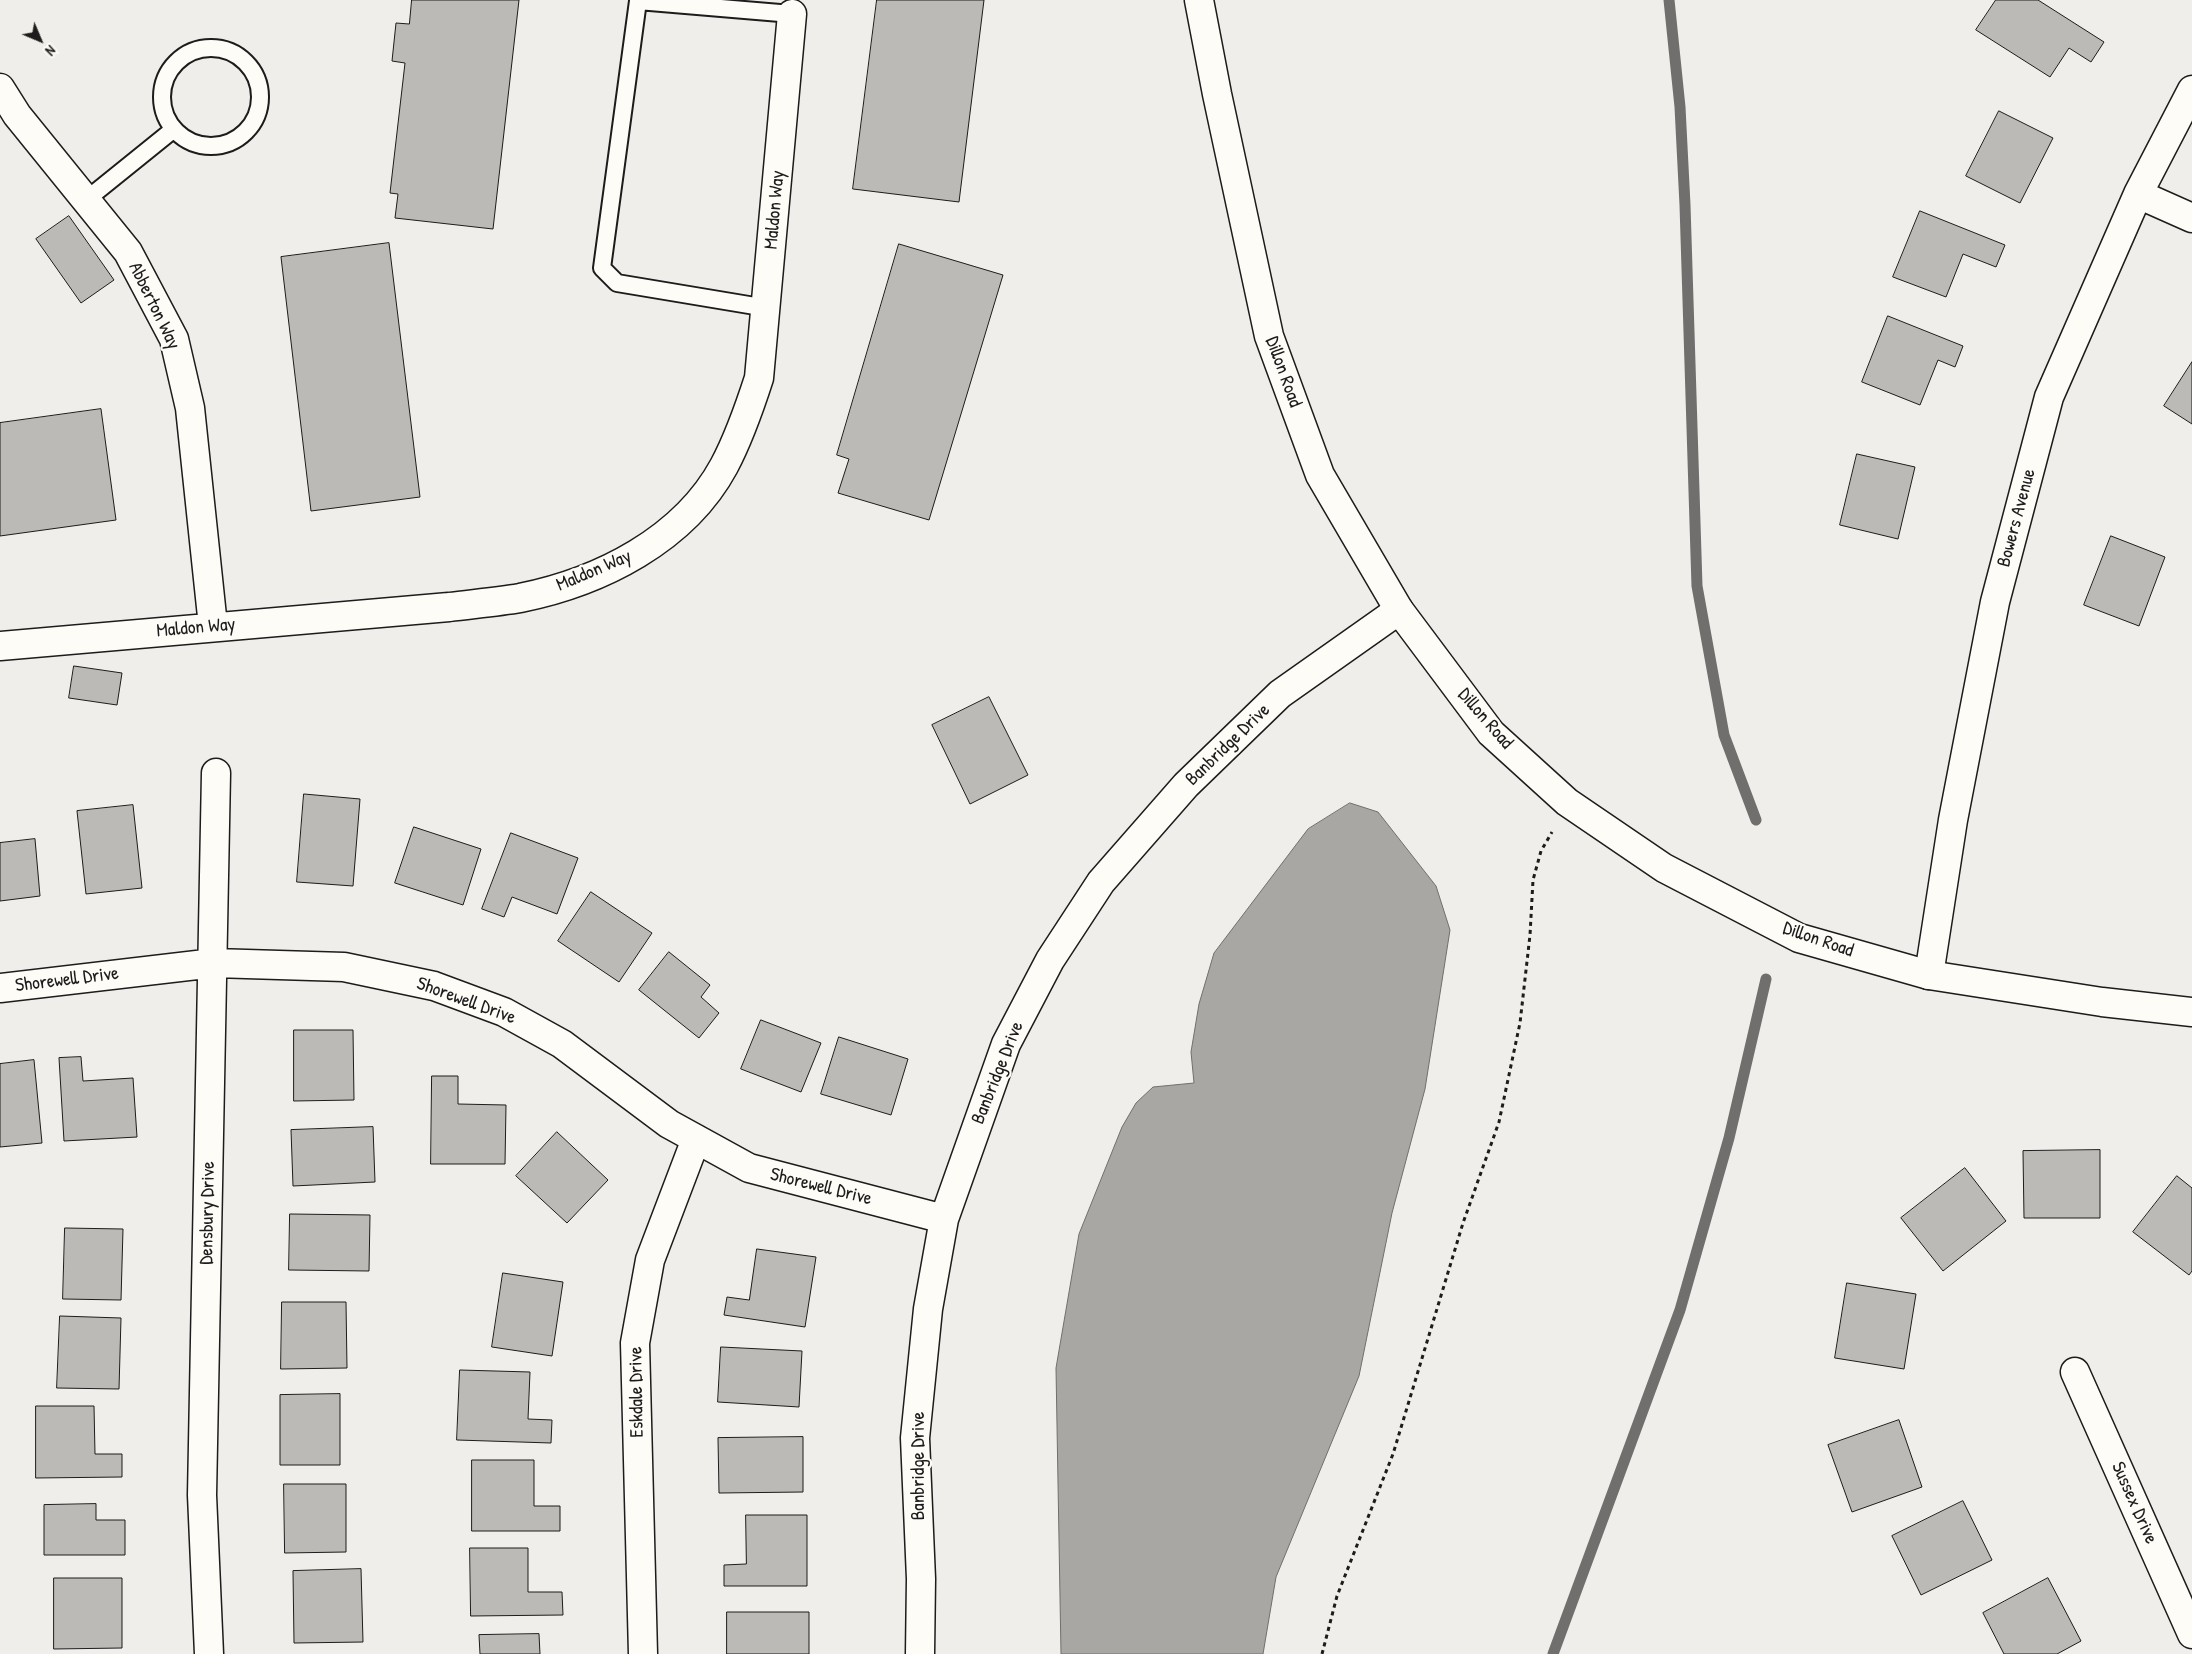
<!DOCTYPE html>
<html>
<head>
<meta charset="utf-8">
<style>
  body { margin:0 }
  #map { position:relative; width:2192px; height:1654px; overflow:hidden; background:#f0eeea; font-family:"Patrick Hand",sans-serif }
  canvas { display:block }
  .north { position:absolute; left:15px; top:15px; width:50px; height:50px; -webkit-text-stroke:4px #fdfcf7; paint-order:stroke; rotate:135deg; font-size:14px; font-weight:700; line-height:20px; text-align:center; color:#1c1c1c }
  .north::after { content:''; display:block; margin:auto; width:18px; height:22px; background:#1c1c1c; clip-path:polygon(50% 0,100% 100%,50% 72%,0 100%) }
</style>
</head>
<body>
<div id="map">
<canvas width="2192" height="1654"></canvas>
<div class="north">N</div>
</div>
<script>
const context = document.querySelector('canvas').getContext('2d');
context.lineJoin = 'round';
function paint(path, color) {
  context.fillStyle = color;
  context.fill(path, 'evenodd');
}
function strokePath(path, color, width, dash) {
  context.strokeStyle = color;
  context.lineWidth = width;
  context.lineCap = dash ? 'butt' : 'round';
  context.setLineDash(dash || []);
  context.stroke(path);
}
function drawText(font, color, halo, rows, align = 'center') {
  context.font = font + ' "Patrick Hand",sans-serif';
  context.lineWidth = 4.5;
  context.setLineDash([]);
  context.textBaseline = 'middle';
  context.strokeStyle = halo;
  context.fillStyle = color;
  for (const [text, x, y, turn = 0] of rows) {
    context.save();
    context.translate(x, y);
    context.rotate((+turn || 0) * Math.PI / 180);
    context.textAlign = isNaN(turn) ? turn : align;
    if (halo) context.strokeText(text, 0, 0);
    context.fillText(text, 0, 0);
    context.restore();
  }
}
const water = new Path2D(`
  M1350,803L1378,812L1436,886L1450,930L1425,1089L1392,1213L1359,1376L1276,1577L1263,1654H1061L1056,1368L1079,1234L1122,1127L1136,1103L1153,1087L1194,1083L1191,1052L1199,1004L1214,953L1308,829Z`);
paint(water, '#a8a7a3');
strokePath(water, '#706f6d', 1);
strokePath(new Path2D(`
  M1669,0L1680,107L1685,205L1697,586L1724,735L1756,820
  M1553,1654L1680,1310L1729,1138L1766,979`), '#706f6d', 11);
const building = new Path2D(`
  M412,0H519L493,229L395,218L398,194L390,193L405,63L392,61L396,23L409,24Z
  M877,0H984L959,202L853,189Z
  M1996,0H2038L2104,42L2091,62L2069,48L2050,77L1976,30Z
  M1999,111L2053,138L2020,203L1966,176Z
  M1920,211L2005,245L1996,267L1963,254L1946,297L1893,277Z
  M69,216L114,280L81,303L36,239Z
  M389,243L420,497L311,511L281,257Z
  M899,244L1003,275L929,520L838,493L849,459L837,455Z
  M1888,316L1963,346L1955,367L1938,360L1920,405L1862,382Z
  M2192,362V424L2164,406Z
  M101,409L116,520L0,536V423Z
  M1857,454L1915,467L1898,539L1840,525Z
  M2111,536L2165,557L2139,626L2084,605Z
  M74,666L122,673L117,705L69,698Z
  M989,697L1028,775L970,804L932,725Z
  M304,794L360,799L353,886L297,882Z
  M133,805L142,888L86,894L77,811Z
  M414,827L481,849L463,905L395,883Z
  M511,833L578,858L557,914L512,897L504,917L482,909Z
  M35,839L40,896L0,901V843Z
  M591,892L652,933L619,982L558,941Z
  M669,952L710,985L701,997L719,1013L699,1038L639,990Z
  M761,1020L821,1043L801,1092L741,1069Z
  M294,1030H353L354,1100L294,1101Z
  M839,1037L908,1059L891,1115L821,1094Z
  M81,1057L83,1081L133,1078L137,1137L64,1141L59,1058Z
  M34,1060L42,1143L0,1147V1064Z
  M432,1076H458V1104L506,1105L505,1164H431Z
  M373,1127L375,1182L293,1186L291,1130Z
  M557,1132L608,1180L567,1223L516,1176Z
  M2100,1150V1218H2024L2023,1151Z
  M1965,1168L2006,1221L1943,1271L1901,1218Z
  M2177,1176L2192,1188V1271L2189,1275L2133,1232Z
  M290,1214L370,1215L369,1271L289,1270Z
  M65,1228L123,1229L121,1300L63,1299Z
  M757,1249L816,1257L805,1327L724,1315L727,1297L749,1300Z
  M503,1273L563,1282L552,1356L492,1347Z
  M1847,1283L1916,1294L1904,1369L1835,1358Z
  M282,1302H346L347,1368L281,1369Z
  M60,1316L121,1318L119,1389L57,1388Z
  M721,1347L802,1351L799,1407L718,1402Z
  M460,1370L530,1372L528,1419L552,1420L551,1443L457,1440Z
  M340,1394V1465H280V1395Z
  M36,1406H94L95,1454H122V1477L36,1478Z
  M1899,1420L1922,1487L1852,1512L1828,1445Z
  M803,1437V1492L719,1493L718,1438Z
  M472,1460H534V1506H560V1531H472Z
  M284,1484H346V1552L285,1553Z
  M1963,1501L1992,1560L1921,1595L1892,1536Z
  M96,1504V1520H125V1555H44V1505Z
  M746,1515H807V1586H724V1565L746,1564Z
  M470,1548H528V1592H562L563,1615L471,1616Z
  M361,1569L363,1642L294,1643L293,1571Z
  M54,1578H122V1648L54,1649Z
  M2048,1578L2081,1641L2057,1654H2004L1983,1613Z
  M727,1612H809V1654H727Z
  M539,1634L540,1654H480L479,1635Z`);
paint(building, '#bbbab6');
strokePath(building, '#1c1c1c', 1);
const lane = new Path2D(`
  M162 97a49 49 0 1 1 98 0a49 49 0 1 1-98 0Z
  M86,200L174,129
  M767,308L617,283L602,268L638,1L792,14`);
const street = new Path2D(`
  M0,88L17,115L128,252L174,339L190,408L213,626
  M2138,194L2192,218
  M0,646L449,607C472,604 497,602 520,598C600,582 684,540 724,466C739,438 749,409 759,378L792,14
  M1929,975L1953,820L1995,602L2049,397L2138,194L2192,90
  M0,988L214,963L344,967L434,986L504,1012L562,1044L669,1124L749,1168L944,1219
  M2075,1372L2192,1634
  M209,1654L202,1495L216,773
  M643,1654L635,1343L650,1260L696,1139
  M920,1654L921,1579L915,1438L928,1309L944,1219L1006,1044L1050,960L1101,882L1186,785L1280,694L1399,610`);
const secondary = new Path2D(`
  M1199,0L1217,94L1269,336L1320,475L1399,610L1491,733L1567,802L1664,868L1799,938L1929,975L2102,1002L2192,1012`);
strokePath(lane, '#1c1c1c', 20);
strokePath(street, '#1c1c1c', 31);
strokePath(secondary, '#1c1c1c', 31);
strokePath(new Path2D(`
  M1322,1654L1337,1596L1393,1454L1463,1223L1499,1122L1520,1023L1530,935L1533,880L1541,851L1552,832`), '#1c1c1c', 3, [4, 4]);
strokePath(lane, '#fdfcf7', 16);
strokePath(street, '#fdfcf7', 28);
strokePath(secondary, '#fdfcf7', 28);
drawText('19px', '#1c1c1c', '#fdfcf7', [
  ["Maldon Way",775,210,-85],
  ["Abberton Way",154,306,64],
  ["Dillon Road",1283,372,70],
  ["Bowers Avenue",2017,518,-75],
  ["Maldon Way",594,571,-23],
  ["Maldon Way",196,628,-5],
  ["Dillon Road",1485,719,49],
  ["Banbridge Drive",1228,745,-44],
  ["Dillon Road",1818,940,19],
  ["Shorewell Drive",67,980,-7],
  ["Shorewell Drive",466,1001,20],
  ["Banbridge Drive",998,1073,-68],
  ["Shorewell Drive",821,1187,14],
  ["Densbury Drive",208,1213,-89],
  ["Eskdale Drive",637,1392,-91],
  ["Banbridge Drive",919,1466,-90],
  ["Sussex Drive",2134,1503,66]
]);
</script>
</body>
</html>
